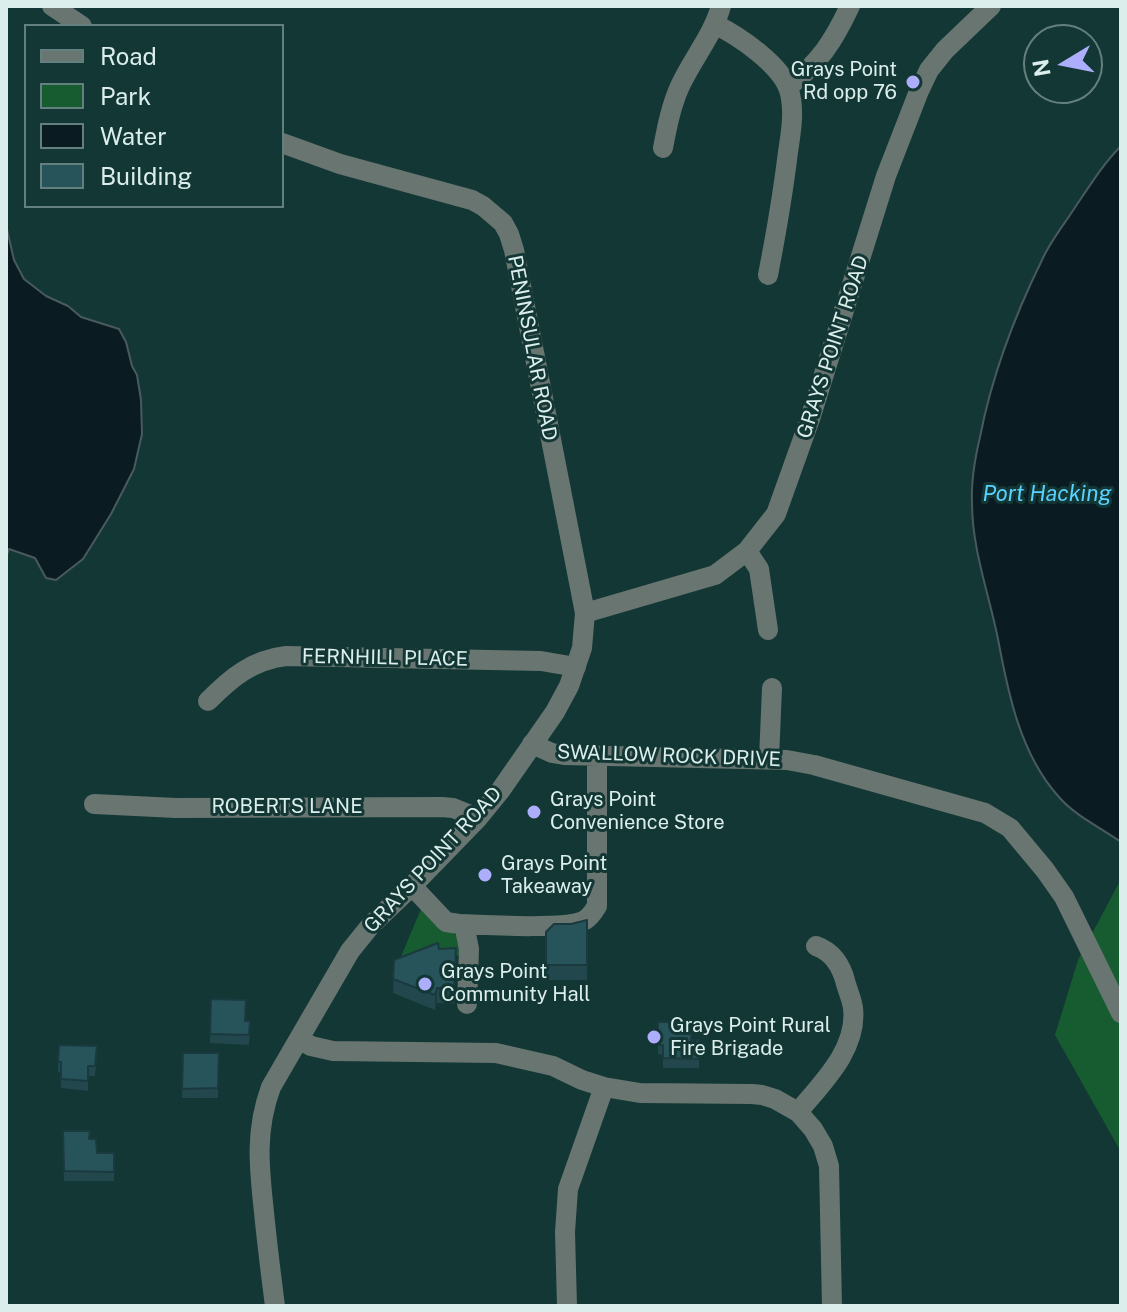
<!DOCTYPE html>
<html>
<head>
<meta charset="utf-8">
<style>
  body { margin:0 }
  #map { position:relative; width:1127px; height:1312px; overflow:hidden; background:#133734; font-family:"Public Sans",sans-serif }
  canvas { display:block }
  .frame { position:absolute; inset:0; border:8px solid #dbeeec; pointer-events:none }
  .legend { position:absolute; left:24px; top:24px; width:260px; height:184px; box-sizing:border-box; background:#133734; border:2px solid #63807e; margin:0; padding:10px 14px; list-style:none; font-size:24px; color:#dbeeec }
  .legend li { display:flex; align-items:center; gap:16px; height:40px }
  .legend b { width:40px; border:2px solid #63807e }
  .north { position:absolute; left:1023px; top:24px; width:80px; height:80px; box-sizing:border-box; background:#133734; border:2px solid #63807e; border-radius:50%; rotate:260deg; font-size:22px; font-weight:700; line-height:32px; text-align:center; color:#dbeeec }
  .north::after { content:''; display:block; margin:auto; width:28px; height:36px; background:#adaefb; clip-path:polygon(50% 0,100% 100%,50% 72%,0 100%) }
</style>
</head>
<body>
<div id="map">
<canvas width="1127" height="1312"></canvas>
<div class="frame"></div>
<ul class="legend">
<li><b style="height:10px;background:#687570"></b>Road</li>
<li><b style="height:22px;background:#175b31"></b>Park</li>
<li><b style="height:22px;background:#0b1b22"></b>Water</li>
<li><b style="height:22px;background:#27535a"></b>Building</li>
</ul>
<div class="north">N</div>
</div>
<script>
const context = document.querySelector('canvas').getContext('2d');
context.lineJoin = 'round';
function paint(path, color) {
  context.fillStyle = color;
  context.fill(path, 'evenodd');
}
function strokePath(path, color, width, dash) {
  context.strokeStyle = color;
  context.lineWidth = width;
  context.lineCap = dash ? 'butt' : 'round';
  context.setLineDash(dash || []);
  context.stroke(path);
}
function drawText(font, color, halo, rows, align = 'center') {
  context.font = font + ' "Public Sans",sans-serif';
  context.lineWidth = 6;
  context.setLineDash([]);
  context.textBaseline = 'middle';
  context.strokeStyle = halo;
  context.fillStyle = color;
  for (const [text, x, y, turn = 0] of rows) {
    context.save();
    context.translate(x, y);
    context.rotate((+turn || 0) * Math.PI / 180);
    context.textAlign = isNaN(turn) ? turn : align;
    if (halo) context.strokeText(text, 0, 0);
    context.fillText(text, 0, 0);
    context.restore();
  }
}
paint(new Path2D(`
  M1121,879V1152L1055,1035L1078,960Z
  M421,909L460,938L461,955L397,966Z`), '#175b31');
const water = new Path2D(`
  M1121,146V842C1100,827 1075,816 1058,796C1020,753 1008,693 998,639C989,594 972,549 972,503C971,481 975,458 980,437C992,375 1014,317 1042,260C1050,242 1063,226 1074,209C1089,187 1102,165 1121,146Z
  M6,225L14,260L24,279L46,296L68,306L81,317L119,329L126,342L132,366L137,375L141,400L142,434L134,469L111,514L83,559L56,580L46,578L35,558L9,549L6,557Z`);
paint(water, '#0b1b22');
strokePath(water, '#495a5f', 2);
strokePath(new Path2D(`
  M52,6L82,26
  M716,25C739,36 781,65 789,90C795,110 791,132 788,152C783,193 776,234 768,275
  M788,87C820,62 833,42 850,6
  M663,148C667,127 671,106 680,86C693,58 713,35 721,6
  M747,551L759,569L768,630
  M585,613L715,575L747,551L776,514L810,419L886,176L919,91L929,70L945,50L991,6
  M208,701C231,678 252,660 286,656L541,661L576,667
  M532,744L552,753L564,755L787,760L814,765L985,813L1010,828L1045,870L1064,897L1121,1013
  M769,759L772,688
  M94,804L176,808L442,807L453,808L478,818
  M412,886L446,922L459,924C483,925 569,930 585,920C590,917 594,911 597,906V756
  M464,924L469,949L467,1004
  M299,1039L311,1046L333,1051L496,1053L553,1066L582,1080L604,1087L640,1093L752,1094L762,1095L775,1099L798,1112L813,1129L823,1146L829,1166L832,1306
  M798,1112C822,1083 858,1049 853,1008C852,1000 848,991 846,984C842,967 833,952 816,946
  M275,1306C271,1275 267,1243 264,1212C259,1167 255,1130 271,1087L350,951L371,925L412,886L478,818L500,791L555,712L569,686L582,648L585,613L514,250L509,234L503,223L483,206L472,200L340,164L282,143
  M567,1306L565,1232L568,1189L604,1087`), '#687570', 20);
paint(new Path2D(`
  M587,920V980H546V932Z
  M456,948L454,1004L437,1003L435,1010L393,993L394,960L439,949Z
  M211,999L245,1021L250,1031L249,1045L210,1043Z
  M658,1022L692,1040H699V1068H663V1055L658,1054Z
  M59,1045L97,1055L95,1076H88V1091L61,1088V1072H58Z
  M183,1053H219L218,1098H182Z
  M63,1131L89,1139L97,1153H114V1181H64Z`), '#22474d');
paint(new Path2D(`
  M437,988V1003L435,1010V995Z`), '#1b3a3f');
const building = new Path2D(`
  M587,920V965H546V932L554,924H571Z
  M438,943L439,949L456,948L454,989L437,988L435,995L393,979L394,960Z
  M211,999L246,1000L245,1021H250L249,1035L210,1034Z
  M658,1022H692L691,1040H699V1059L663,1058V1045H658Z
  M59,1045L97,1046L95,1066H88V1081L61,1079V1062H58Z
  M183,1053H219L218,1088L182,1089Z
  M63,1131H90L89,1139H96L97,1153H114V1172L64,1171Z`);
paint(building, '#27535a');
strokePath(building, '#1b3a3f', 2);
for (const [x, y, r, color] of [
  [913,82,8,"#adaefb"],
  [534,812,8,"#adaefb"],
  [485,875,8,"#adaefb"],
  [425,984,8,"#adaefb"],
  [654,1037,8,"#adaefb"]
]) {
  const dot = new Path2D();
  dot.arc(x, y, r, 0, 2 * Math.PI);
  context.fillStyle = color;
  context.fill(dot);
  strokePath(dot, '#133734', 3);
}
drawText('20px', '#dbeeec', '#133734', [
  ["Grays Point",897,70,"right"],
  ["Rd opp 76",897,93,"right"],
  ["Grays Point",550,800],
  ["Convenience Store",550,823],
  ["Grays Point",501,864],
  ["Takeaway",501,887],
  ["Grays Point",441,972],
  ["Community Hall",441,995],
  ["Grays Point Rural",670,1026],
  ["Fire Brigade",670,1049]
], 'left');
drawText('20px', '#dbeeec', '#133734', [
  ["GRAYS POINT ROAD",833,347,-72],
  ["PENINSULAR ROAD",532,348,79],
  ["FERNHILL PLACE",385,658,1],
  ["SWALLOW ROCK DRIVE",669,756,2],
  ["ROBERTS LANE",287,807],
  ["GRAYS POINT ROAD",433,860,-47]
]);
drawText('italic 22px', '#5ad1ff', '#133734', [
  ["Port Hacking",1047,494]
]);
</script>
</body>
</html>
